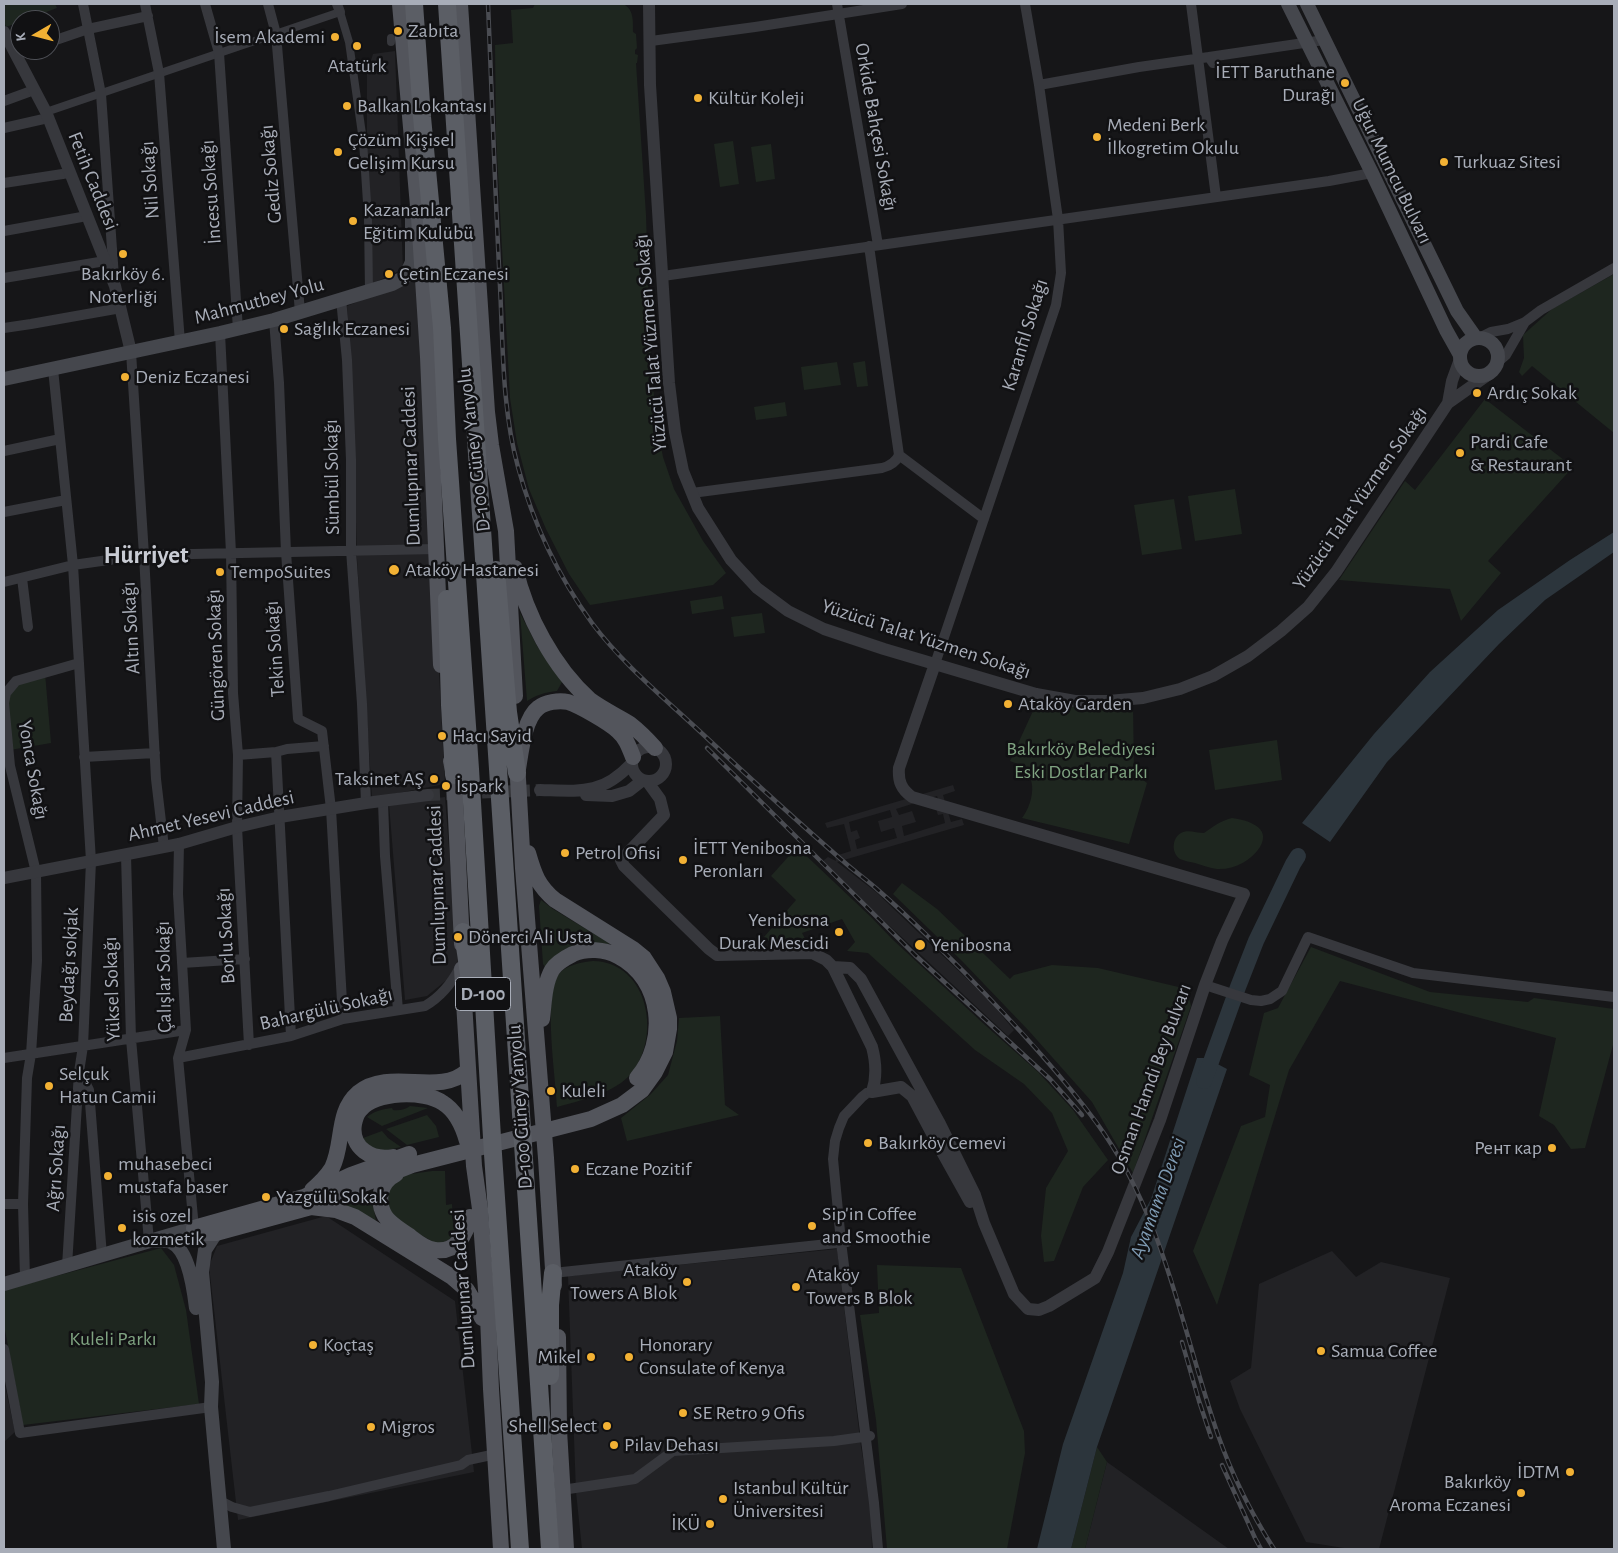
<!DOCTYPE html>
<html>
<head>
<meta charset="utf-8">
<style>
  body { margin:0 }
  #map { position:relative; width:1618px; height:1553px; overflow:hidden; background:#161618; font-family:"Alegreya Sans",sans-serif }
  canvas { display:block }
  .frame { position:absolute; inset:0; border:5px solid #a8adb8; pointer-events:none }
  .north { position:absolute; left:10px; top:10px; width:50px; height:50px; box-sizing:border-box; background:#111113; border:1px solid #4d4f55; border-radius:50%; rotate:262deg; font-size:14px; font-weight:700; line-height:20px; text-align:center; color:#a8adb8 }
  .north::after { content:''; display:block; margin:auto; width:18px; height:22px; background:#f2b134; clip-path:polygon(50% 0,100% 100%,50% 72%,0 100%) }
</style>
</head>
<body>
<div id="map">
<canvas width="1618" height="1553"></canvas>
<div class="frame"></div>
<div class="north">K</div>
</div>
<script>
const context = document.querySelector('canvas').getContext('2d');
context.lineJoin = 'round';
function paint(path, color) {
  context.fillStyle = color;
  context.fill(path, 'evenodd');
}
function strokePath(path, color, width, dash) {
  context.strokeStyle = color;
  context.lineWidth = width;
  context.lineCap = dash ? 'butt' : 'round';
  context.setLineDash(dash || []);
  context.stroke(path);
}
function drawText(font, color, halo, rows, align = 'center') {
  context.font = font + ' "Alegreya Sans",sans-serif';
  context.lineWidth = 5;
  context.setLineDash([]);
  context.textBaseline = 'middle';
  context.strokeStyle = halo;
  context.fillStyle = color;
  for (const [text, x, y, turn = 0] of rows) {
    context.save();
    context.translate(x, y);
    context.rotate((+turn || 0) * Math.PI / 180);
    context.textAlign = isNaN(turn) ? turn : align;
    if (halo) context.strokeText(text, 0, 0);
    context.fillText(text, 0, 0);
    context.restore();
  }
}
paint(new Path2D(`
  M395,51L403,269L367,286V73L373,54Z
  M416,278L421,339L445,784L372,798L357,559L353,411L347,306Z
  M953,785L955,791L943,795L951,822L962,819L964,825L837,862L876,892L989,1000L1014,1030L1008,1036L865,903L824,863V860L828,857L836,861L835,856L851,851L844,824L827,828L825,823ZM937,796L940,806L936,807L937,812L938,815L943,814L945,823L904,836L902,826L916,822L912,811L899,815L896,809ZM890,810L892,817L878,821L881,832L894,828L897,838L857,849L855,840L860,838L857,830L851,832L849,822Z
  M445,797L458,963L449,978L427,996L405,1000L389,804Z
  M326,1216L455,1301L474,1472L238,1520L209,1266L217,1246Z
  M837,1249L861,1447L871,1506L872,1549H582L576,1492L568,1276Z
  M1332,1251L1356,1277L1381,1262L1450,1278L1379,1549H1350L1306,1542L1240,1409L1230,1381L1251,1368L1259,1284Z
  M4,1381L15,1432L4,1442Z
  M1107,1462L1229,1549H1085Z`), '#222225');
paint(new Path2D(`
  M4,4H55L57,8L25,20H20V22L6,27L4,22Z
  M535,4H623C634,9 633,21 633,32L636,34L637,48L635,50V54L638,55L637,63H636L646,215L650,345L656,422L663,457L674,489L703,541L726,573L713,585L590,605L569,574L546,529L529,489L517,443L510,398L506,324L496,135L495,45L513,43L511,10L533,8Z
  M733,141L739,184L720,187L714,144Z
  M771,144L775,179L756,182L751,147Z
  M1614,274V433L1532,366L1522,376L1519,372L1524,358L1523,335L1552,309Z
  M865,361L868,386L857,387L853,363Z
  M837,362L841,385L804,390L801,367Z
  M1485,399L1573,467L1488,561L1501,573L1461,621L1450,589L1339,580L1405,481L1415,490Z
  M785,402L787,416L756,420L754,407Z
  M1235,489L1242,534L1195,541L1188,496Z
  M1174,499L1182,549L1142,555L1134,505Z
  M722,596L724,609L692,614L690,601Z
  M520,613L537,646L561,678L562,682L557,691C546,692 536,695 527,701Z
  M762,613L765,633L734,637L731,617Z
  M45,673L51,743L10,750L7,693L17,681Z
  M1038,700L1133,704L1134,773L1147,783L1129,844L1022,818C1032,805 1038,781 1024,769C1021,765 1015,763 1010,761Z
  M1277,740L1282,780L1215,790L1209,750Z
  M1232,818C1247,820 1272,827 1260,847C1251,861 1234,870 1217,869C1210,868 1202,865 1195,863C1191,862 1184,861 1180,859C1171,853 1172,838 1181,833C1187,829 1197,833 1204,833C1214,826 1220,821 1232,818Z
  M797,847L872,918L892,939L985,1025L1038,1072L1073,1110L1108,1160L1083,1187L1054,1261L1044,1262L1041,1236L1046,1188L1068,1151L1052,1113L1024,1084L975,1050L868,953L847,951L855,942L842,919L802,933L809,946L771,943L764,937L796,900L771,876Z
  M902,883L937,909L1010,979L1014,975L1052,965L1098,968L1187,989L1191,1006L1133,1173L1092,1102L1029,1031L962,961L893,894Z
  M541,900L553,909L609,943L608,945C579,940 565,945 545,967L543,964L539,906Z
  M1311,947L1430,992L1528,1002L1534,998L1614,1009V1045H1613L1585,1148L1571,1149L1554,1125L1539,1116L1556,1038L1340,981L1289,1070L1217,1305L1193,1251L1241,1126L1265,1117L1270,1085L1249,1075L1264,1013L1278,1008Z
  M593,961C650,962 663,1041 628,1077C609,1095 581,1100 557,1107C556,1078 543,998 558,975C565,965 582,962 593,961Z
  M720,1016L725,1105L739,1115L627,1141L621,1118L651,1094L668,1075L677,1041L679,1018Z
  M410,1106L428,1108L382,1126L367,1117C374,1111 383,1109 392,1108L393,1110C398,1111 405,1110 410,1106Z
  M427,1115L436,1126L439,1137L407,1145L386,1129Z
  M382,1131L388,1138L401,1147L384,1151L370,1149L363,1138Z
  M432,1171H445L446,1205L452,1204L453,1224H455V1236L443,1243H435L411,1229L391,1214L387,1200L389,1189L404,1175Z
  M371,1193L376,1221L342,1205Z
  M161,1248L174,1265L186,1310L199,1404L23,1425L4,1325V1290Z
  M877,1265L961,1268L1024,1431L1025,1453L1007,1549H887L876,1420L860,1315L879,1313Z
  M1097,1447L1107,1462L1085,1549H1071Z`), '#1e261f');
paint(new Path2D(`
  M1614,532V552L1545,600L1499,644L1387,762L1330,842L1302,823L1374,734L1430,672L1498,610L1570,560Z
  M1197,1058H1206L1227,1069L1097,1447L1071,1549H1037L1063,1444L1123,1273L1131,1237L1151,1199Z`), '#2c353c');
strokePath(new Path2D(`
  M1204,1081L1238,987L1256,941L1293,864L1298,856`), '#2c353c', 16);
strokePath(new Path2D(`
  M428,795L540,790`), '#333438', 12, [12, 6]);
strokePath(new Path2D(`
  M391,38V42
  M46,112L340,12L349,42L363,141L368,218L369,292`), '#37383d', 8);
strokePath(new Path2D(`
  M83,4L101,94L114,277
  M145,4L159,73L180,342
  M205,4L219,53L238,329
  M268,4L276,34L300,312
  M337,4L340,12
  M837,4L878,245
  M1191,4L1216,197
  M651,41L755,27L902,4
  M50,42L88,29L148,16
  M16,54L27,50
  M1213,63L1209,57L1324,40
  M1039,85L1139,67L1209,57
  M4,101L34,90
  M4,128L48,118
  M4,183L69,173
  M4,231L87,216
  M663,276L1329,181L1372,173
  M4,278L105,261
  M341,299L347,360L351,460V550L362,704L366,803
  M274,320L279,383L286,552L298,719L322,731L331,809L343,1019
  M1525,322L1541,310L1614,268
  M4,328L31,324L121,308
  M220,333L231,553L233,693L238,755L237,827L249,1045
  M1479,338L1491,332L1508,329L1525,322L1506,355L1498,362
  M131,352L144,555L156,779L164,847
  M53,369L73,565L91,861L83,1046L79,1072L67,1266
  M4,451L60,439
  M899,455L984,519
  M692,493L882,468C890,466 896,462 899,455L869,246
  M4,512L66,500
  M22,578L28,627
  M4,582L73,565L144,555L436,549
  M935,664L1056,305L1061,273L1058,219L1039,85L1025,4
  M238,755L276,752
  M84,757L155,753
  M383,802L385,856L398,1010
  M179,844L178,894L186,1030L178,1058L194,1228
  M126,855L131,1039L149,1241
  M182,963L245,959
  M1205,985L1251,1000L1261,1001L1270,999L1282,991L1308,937L1413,973L1614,997
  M291,1036L276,752L287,749L324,746
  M4,1058L186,1030
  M178,1058L291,1036L343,1019L425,1006C442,996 452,983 460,967
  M80,1072L89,1090L102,1256
  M872,1092L867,1093L862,1097L844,1116L839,1128L835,1141L833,1159L841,1242L874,1503L878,1549
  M4,1204H23
  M553,1273L847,1242
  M25,1278L23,1204L27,1078L31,1054L37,961L36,872L10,766L4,703L6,693L16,681L79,663
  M4,1349L20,1433L211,1407
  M562,1490L635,1479L673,1451L834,1441L870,1436
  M220,1501L232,1507L250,1512L329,1496L461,1465L468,1460L496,1454`), '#37383d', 10);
strokePath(new Path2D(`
  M649,4L650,85L669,383L675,432L683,471L698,508L731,560L757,588L788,611L824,629L884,649L1036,694L1075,701H1108L1143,698L1180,689L1213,676L1248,656L1281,631L1308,607L1336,572L1448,403L1489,374
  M4,32L46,112L115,286L131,352
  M1448,403L1452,381L1460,359
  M632 764a17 17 0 1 1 34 0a17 17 0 1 1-34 0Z
  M647,781L660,799L664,815L623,858L621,860L624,866L709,949L717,955L812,953L826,960L833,967L850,968L861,979L939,1122L975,1195L984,1223L1014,1294L1028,1309L1039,1310L1049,1306L1095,1278L1108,1252L1160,1120L1205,985L1222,941L1244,894L912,797C901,789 898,781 899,768L935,664
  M540,790C580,791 602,795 631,764
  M586,795L612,796L629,791L643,780
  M4,878L179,844L237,827L280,817L366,803L428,795
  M833,967L872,1047C876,1062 877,1077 872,1092L901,1087L912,1096L937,1143L970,1202`), '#37383d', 12);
strokePath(new Path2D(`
  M1288,4L1372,173L1446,330L1460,355
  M1307,4L1457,311L1476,338
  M1460 357a19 19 0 1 1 38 0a19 19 0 1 1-38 0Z
  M4,379L220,333L274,320L392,284L405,277L412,262V212
  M216,1233L205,1250L202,1272L212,1382L211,1407L224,1549
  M156,1241C161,1241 167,1240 171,1242C189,1250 194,1291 196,1308
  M4,1284L194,1228`), '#45474d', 14);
strokePath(new Path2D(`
  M400,4L419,217L428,357L441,665
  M460,4L487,412L491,445L506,531L515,696
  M515,568C526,615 553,667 590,700C602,709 617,716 630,724C639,731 647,739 655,748
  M451,761L454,775L462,944
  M517,761L523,868L546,1158L554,1285
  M518,769C521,752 524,719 538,708C545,702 559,700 568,702C580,706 608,722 618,731C626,738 629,747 633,757
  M462,969L474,1166L480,1209L488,1317L491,1389L501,1549
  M542,1019C544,1003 544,984 552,970C556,963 565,958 573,954C587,948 604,949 618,956C663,979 668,1042 637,1078
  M409,1154L351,1175L304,1197L194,1228L199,1233H216L311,1207L342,1194L358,1186L412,1165L591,1119L622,1105L642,1090L655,1072L665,1052L669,1029V1018L663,992L657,978L644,958L633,949L555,900C538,886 534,874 528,853
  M393,1157C372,1161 350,1148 354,1124C355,1119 356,1114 360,1110C375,1091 424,1090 443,1103C456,1111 463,1127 467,1141
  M396,1174C380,1182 376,1200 385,1216C390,1224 401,1230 408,1235C416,1241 425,1249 435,1250C457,1253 466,1234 470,1217
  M312,1190C319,1184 327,1176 332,1168C344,1144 336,1112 358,1093C390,1067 439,1097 467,1071
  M311,1207L336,1210L355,1217L452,1277L467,1290L476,1305L482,1318
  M558,1337L559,1430L566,1549`), '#53555c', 16);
strokePath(new Path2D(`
  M414,4L422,117L442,328L447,439L470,769L493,1154L520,1549
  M447,4L550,1549
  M496,570L508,712L517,773
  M447,599L450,705L454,775
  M463,932L473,1003
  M550,1376V1305L553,1273`), '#5b5e65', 18);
const rail = new Path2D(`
  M488,4C492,98 495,192 500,286C503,346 502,409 518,467C533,523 558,576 592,623C624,666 669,702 708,739C752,780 797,821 843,861C854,871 867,880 878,890C908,916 936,944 964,972C1010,1019 1057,1069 1096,1122C1165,1216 1181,1328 1218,1435C1232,1475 1251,1513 1274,1549
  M707,748L915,955L1050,1079L1082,1115
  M1182,1342L1199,1401L1211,1437
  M1222,1465L1255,1538L1261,1549`);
strokePath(rail, '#4a4c52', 4.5);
strokePath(rail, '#111113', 2.5, [8]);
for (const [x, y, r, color] of [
  [398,31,5,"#f2b134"],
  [335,37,5,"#f2b134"],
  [357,46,5,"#f2b134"],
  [1345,83,5,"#f2b134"],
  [698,98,5,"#f2b134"],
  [347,106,5,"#f2b134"],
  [1097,137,5,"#f2b134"],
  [338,152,5,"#f2b134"],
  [1444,162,5,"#f2b134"],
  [353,221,5,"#f2b134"],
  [123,254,5,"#f2b134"],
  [389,274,5,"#f2b134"],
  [284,329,5,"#f2b134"],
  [125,377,5,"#f2b134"],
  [1477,393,5,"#f2b134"],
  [1460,453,5,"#f2b134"],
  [394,570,6,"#f2b134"],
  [220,572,5,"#f2b134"],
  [1008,704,5,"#f2b134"],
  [442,736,5,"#f2b134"],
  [434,779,5,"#f2b134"],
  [446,786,5,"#f2b134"],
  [565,853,5,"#f2b134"],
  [683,860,5,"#f2b134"],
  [839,932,5,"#f2b134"],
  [458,937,5,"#f2b134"],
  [920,945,6,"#f2b134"],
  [49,1086,5,"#f2b134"],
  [551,1091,5,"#f2b134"],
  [868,1143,5,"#f2b134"],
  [1552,1148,5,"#f2b134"],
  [575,1169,5,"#f2b134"],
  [108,1176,5,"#f2b134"],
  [266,1197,5,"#f2b134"],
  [812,1226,5,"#f2b134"],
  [122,1228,5,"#f2b134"],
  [687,1282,5,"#f2b134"],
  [796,1287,5,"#f2b134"],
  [313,1345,5,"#f2b134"],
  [1321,1351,5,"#f2b134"],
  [591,1357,5,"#f2b134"],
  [629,1357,5,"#f2b134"],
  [683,1413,5,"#f2b134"],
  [607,1426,5,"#f2b134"],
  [371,1427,5,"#f2b134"],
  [614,1445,5,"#f2b134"],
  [1570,1472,5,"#f2b134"],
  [1521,1493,5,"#f2b134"],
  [723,1499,5,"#f2b134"],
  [710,1524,5,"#f2b134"]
]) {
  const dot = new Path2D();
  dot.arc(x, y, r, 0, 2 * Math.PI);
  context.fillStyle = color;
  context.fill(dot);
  strokePath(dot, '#111113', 2);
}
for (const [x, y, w] of [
  [483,994,55]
]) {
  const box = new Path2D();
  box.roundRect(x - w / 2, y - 16.5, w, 33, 4);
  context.fillStyle = '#111113';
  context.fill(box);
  strokePath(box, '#a8adb8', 1);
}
drawText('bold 19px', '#a8adb8', null, [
  ["D-100",483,994]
]);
drawText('20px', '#a8adb8', '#111113', [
  ["Zabıta",408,31],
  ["İsem Akademi",325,37,"right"],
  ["Atatürk",357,66,"center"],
  ["İETT Baruthane",1335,72,"right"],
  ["Durağı",1335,95,"right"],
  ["Kültür Koleji",708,98],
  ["Balkan Lokantası",357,106],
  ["Medeni Berk",1107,125],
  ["İlkogretim Okulu",1107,148],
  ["Çözüm Kişisel",348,140],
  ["Gelişim Kursu",348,163],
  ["Turkuaz Sitesi",1454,162],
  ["Kazananlar",363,210],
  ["Eğitim Kulübü",363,233],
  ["Bakırköy 6.",123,274,"center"],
  ["Noterliği",123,297,"center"],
  ["Çetin Eczanesi",399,274],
  ["Sağlık Eczanesi",294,329],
  ["Deniz Eczanesi",135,377],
  ["Ardıç Sokak",1487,393],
  ["Pardi Cafe",1470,442],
  ["& Restaurant",1470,465],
  ["Ataköy Hastanesi",405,570],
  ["TempoSuites",230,572],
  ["Ataköy Garden",1018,704],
  ["Hacı Sayid",452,736],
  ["Taksinet AŞ",424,779,"right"],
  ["İspark",456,786],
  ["İETT Yenibosna",693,848],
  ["Peronları",693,871],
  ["Petrol Ofisi",575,853],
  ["Yenibosna",829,920,"right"],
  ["Durak Mescidi",829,943,"right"],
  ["Dönerci Ali Usta",468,937],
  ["Yenibosna",931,945],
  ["Selçuk",59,1074],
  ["Hatun Camii",59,1097],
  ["Kuleli",561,1091],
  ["Bakırköy Cemevi",878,1143],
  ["Рент кар",1542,1148,"right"],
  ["muhasebeci",118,1164],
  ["mustafa baser",118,1187],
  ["Eczane Pozitif",585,1169],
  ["Yazgülü Sokak",276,1197],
  ["Sip'in Coffee",822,1214],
  ["and Smoothie",822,1237],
  ["isis ozel",132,1216],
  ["kozmetik",132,1239],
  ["Ataköy",677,1270,"right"],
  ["Towers A Blok",677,1293,"right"],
  ["Ataköy",806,1275],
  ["Towers B Blok",806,1298],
  ["Koçtaş",323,1345],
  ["Honorary",639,1345],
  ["Consulate of Kenya",639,1368],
  ["Samua Coffee",1331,1351],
  ["Mikel",581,1357,"right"],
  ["SE Retro 9 Ofis",693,1413],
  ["Shell Select",597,1426,"right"],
  ["Migros",381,1427],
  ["Pilav Dehası",624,1445],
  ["İDTM",1560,1472,"right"],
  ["Bakırköy",1511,1482,"right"],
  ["Aroma Eczanesi",1511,1505,"right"],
  ["Istanbul Kültür",733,1488],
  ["Üniversitesi",733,1511],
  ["İKÜ",700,1524,"right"]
], 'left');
drawText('20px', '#a8adb8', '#111113', [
  ["Orkide Bahçesi Sokağı",876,127,80],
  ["Uğur Mumcu Bulvarı",1392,171,64],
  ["Gediz Sokağı",271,174,-95],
  ["Nil Sokağı",150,180,-94],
  ["Fetih Caddesi",93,181,68],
  ["İncesu Sokağı",211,192,-94],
  ["Mahmutbey Yolu",259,301,-15],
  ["Karanfil Sokağı",1025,335,-73],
  ["Yüzücü Talat Yüzmen Sokağı",651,343,-95],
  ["D-100 Güney Yanyolu",474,450,-97],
  ["Dumlupınar Caddesi",411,466,-92],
  ["Sümbül Sokağı",332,477,-91],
  ["Yüzücü Talat Yüzmen Sokağı",1360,498,-55],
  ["Altın Sokağı",131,628,-93],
  ["Yüzücü Talat Yüzmen Sokağı",926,639,18],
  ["Tekin Sokağı",275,649,-94],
  ["Güngören Sokağı",216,655,-92],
  ["Yonca Sokağı",33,770,80],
  ["Ahmet Yesevi Caddesi",211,816,-13],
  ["Dumlupınar Caddesi",437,885,-92],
  ["Borlu Sokağı",226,936,-93],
  ["Beydağı sokjak",69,965,-87],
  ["Çalışlar Sokağı",164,977,-91],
  ["Yüksel Sokağı",112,989,-92],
  ["Bahargülü Sokağı",326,1009,-13],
  ["Osman Hamdi Bey Bulvarı",1151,1079,-70],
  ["D-100 Güney Yanyolu",520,1107,-94],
  ["Ağrı Sokağı",56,1168,-86],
  ["Dumlupınar Caddesi",463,1289,-94]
]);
drawText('20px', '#7fa381', '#111113', [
  ["Bakırköy Belediyesi",1081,749],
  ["Eski Dostlar Parkı",1081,772],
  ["Kuleli Parkı",113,1339]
]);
drawText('italic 21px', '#7f9bb3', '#111113', [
  ["Ayamama Deresi",1158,1198,-70]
]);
drawText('bold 25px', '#c9ccd4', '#111113', [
  ["Hürriyet",146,555]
]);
</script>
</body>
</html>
